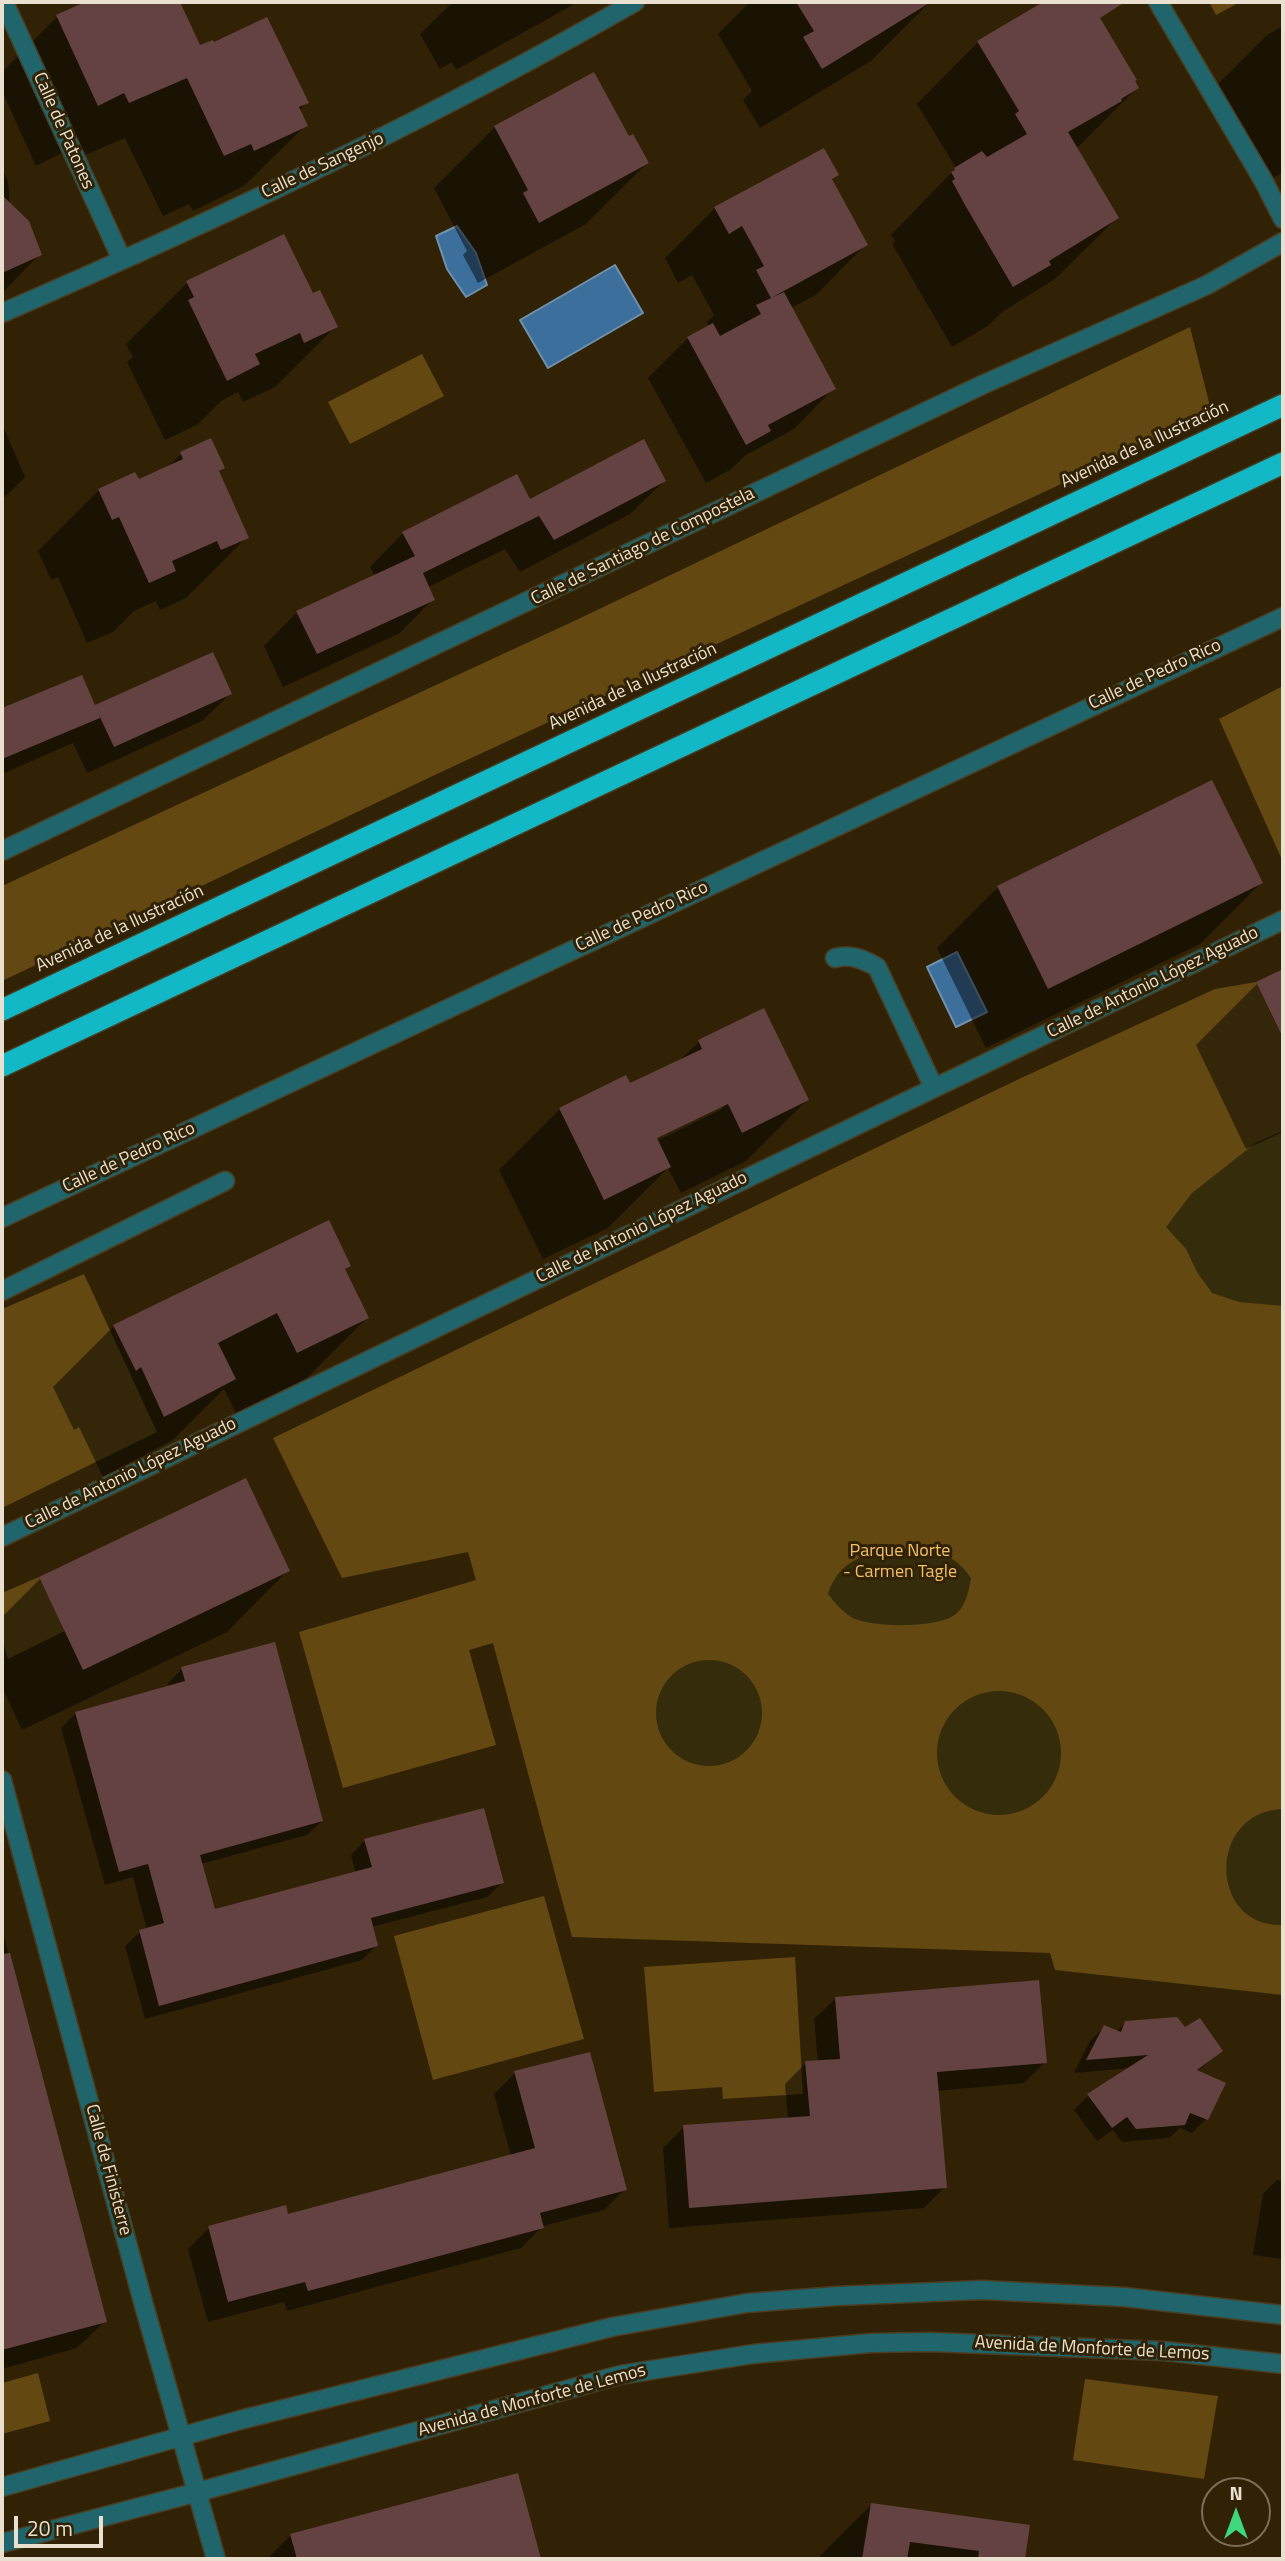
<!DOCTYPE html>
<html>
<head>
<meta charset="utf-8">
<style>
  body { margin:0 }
  #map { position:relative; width:1285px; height:2561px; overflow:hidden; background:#312205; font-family:"Titillium Web",sans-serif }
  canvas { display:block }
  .frame { position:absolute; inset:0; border:4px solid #eae0cf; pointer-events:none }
  .north { position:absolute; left:1201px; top:2477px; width:70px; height:70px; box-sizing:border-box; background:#312205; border:2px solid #7b6e56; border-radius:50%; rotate:0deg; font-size:19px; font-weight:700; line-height:28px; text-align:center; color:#eae0cf }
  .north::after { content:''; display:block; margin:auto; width:24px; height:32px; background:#3fd77d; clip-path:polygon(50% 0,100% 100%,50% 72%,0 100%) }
  .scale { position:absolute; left:14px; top:2516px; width:89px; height:32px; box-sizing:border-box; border:4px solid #eae0cf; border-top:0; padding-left:9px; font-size:21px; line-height:24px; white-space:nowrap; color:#eae0cf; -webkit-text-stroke:5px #312205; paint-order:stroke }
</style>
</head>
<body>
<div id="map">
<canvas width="1285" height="2561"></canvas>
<div class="frame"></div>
<div class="north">N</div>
<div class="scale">20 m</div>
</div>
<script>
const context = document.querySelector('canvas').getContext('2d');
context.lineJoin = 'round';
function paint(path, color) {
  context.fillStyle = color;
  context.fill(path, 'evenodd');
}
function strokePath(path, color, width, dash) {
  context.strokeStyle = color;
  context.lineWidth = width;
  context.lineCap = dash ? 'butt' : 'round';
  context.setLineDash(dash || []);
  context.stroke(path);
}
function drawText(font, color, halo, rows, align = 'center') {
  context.font = font + ' "Titillium Web",sans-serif';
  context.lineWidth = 6;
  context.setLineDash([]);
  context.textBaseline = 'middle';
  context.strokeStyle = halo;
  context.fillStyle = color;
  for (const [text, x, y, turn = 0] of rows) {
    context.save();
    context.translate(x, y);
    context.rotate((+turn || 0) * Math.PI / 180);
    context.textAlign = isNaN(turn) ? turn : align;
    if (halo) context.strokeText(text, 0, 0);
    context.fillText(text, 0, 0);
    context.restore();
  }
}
paint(new Path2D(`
  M1209,2H1240L1216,15Z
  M1190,327L1212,414L439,773L2,981V886L572,622Z
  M422,354L444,396L350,444L328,402Z
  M1283,686V862L1219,719Z
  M1256,982L1283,1039V1995L1055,1970L1050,1953L572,1937L493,1643L469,1650L496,1745L343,1788L299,1632L476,1580L468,1552L342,1578L273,1438L1019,1079L1215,989Z
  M84,1274L157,1432L2,1508V1309Z
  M39,1577L65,1631L8,1659L2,1639V1593Z
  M544,1896L584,2039L433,2080L394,1936Z
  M795,1957L803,2094L723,2099L722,2087L654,2092L644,1967Z
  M38,2373L50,2421L2,2434V2383Z
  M1085,2379L1218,2396L1204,2479L1073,2460Z`), '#634811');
paint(new Path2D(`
  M1283,1131V1306L1239,1302L1212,1293L1197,1272L1186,1249L1166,1227L1192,1193L1257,1142Z
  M895,1549C926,1549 952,1549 971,1578C969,1591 965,1609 953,1616C934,1628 870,1628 851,1617C842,1611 834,1602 828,1594C839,1561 863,1554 895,1549Z
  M656 1713a53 53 0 1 1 106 0a53 53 0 1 1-106 0Z
  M937 1753a62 62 0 1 1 124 0a62 62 0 1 1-124 0Z
  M1283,1809V1925C1209,1928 1206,1812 1283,1809Z`), '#342c0b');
const water = new Path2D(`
  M457,226L476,253L487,285L466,297L447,269L436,236Z
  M615,265L643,313L548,368L520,320Z
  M957,952L987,1012L956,1027L927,967Z`);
paint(water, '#3c6f9c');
strokePath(water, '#7091ab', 2);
paint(new Path2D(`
  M89,2H178L200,48L307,102L299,111L306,125L244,186L193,211L189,204L163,216L125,138L67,163L62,153L36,166L2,91V72L57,17Z
  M453,2H578L456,70L452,62L440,69L420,34Z
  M750,2H930L871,61L760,128L743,100L752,91L718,34Z
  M1046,2H1094L1102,16L1098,19L1137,88L1076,149L1117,218L1055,279L1002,312L988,326L952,347L892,244L895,241L891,235L956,168L917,104L978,42Z
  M1283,26V172L1265,183L1206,96L1267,35Z
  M495,127L628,139L647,163L586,224L478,283L463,255L467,251L434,188Z
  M2,168L8,181L10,206L40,254L2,293Z
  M837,175L831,180L866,244L816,295L791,308L833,389L794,429L746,455L730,470L706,483L648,378L688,338L709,327L707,322L714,315L692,275L678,283L665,258L715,208Z
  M187,283L312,296L336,326L275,387L243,402L238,392L221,401L197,425L165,440L127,362L133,357L126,344Z
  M2,424L25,477L2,500Z
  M181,454L223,468L218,473L247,537L186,598L160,610L156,601L134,611L113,632L87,643L58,577L51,580L38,551L99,490L138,482L167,468Z
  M664,481L630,514L520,572L505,549L428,587L433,599L400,633L283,687L264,646L297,612L375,576L370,567L403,533L529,502Z
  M81,677L94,707L230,694L202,721L87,773L73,743L2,774V710Z
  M1261,883L1200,944L986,1048L937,948L998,887Z
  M1283,971V1132L1246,1149L1196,1045L1257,984Z
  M763,1011L807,1100L746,1161L681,1193L668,1168L608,1228L543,1259L499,1170L560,1109L629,1086L678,1062L699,1042ZM722,1105V1109L650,1144L648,1141Z
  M349,1265L344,1271L367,1318L306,1379L236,1413L224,1389L173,1440L103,1477L79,1427L74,1430L53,1387L114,1326Z
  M288,1570L227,1632L22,1730L2,1687V1617L40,1579Z
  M182,1669L322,1821L307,1835L201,1864L214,1912L356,1874L351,1855L365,1840L502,1883L487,1897L371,1927L376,1946L362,1960L145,2019L125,1946L140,1932L147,1930L133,1877L105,1885L61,1728L76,1713L169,1688L168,1683Z
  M2,1929L105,2321L77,2348L2,2369Z
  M835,1999L1045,2062L1024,2083L937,2091L945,2187L924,2208L669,2228L663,2148L684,2127L788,2119L785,2084L806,2063L818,2062L814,2019Z
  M1126,2022L1184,2030L1221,2051L1197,2072L1223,2084L1206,2119L1192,2133L1180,2128L1169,2138L1122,2142L1113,2130L1097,2141L1074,2110L1088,2096L1130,2068L1074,2073L1090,2041L1104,2027L1116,2032Z
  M515,2073L625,2189L604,2210L543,2226L521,2248L287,2311L284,2302L208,2322L188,2249L209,2228L287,2216L511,2156L494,2094Z
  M1277,2180L1283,2181V2259L1253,2255L1263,2194Z
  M517,2475L539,2559H267L291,2535Z
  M871,2505L1028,2526L1023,2559H817Z`), '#0007');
paint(new Path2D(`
  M85,2H180L200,45L213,40L214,42L267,17L309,103L299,107L308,126L254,151L251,144L224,156L187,78L129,103L124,93L98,106L56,15Z
  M796,2H931L822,69L803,37L814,31Z
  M1043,2H1125L1100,18L1137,80L1135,81L1139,88L1121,99L1122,101L1068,132L1119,218L1049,261L1051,265L1013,287L965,205L952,181L955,179L951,172L955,170L954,168L982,151L987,157L1027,134L1015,114L1019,111L977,41Z
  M594,72L629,136L633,134L649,163L539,223L523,193L528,190L494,126Z
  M824,148L839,175L832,179L868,245L771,298L756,270L764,266L742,226L729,234L714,207Z
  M2,195L29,221L42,255L2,273Z
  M284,234L313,293L320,290L338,327L304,343L300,333L255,354L260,364L227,381L188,300L194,297L186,281Z
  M784,292L836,389L768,425L771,431L746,445L687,337L713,323L720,336L761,314L756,305Z
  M211,438L225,468L219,471L249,538L221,550L217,541L172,561L176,571L149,583L119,517L112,520L98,489L135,472L139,479L183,459L180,452Z
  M644,439L666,481L554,540L539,516L423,573L435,600L317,654L296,611L415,556L402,532L517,474L530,499Z
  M213,652L232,694L114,747L98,713L100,718L2,759V708L82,675L95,705Z
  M1212,780L1263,883L1048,989L997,886Z
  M1283,969V1038L1256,982Z
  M764,1008L809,1100L742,1133L728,1104L657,1138L671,1167L604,1200L559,1108L626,1075L630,1083L702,1049L698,1040Z
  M329,1220L351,1266L345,1269L369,1318L297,1353L277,1313L218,1343L236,1379L164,1417L141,1367L136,1371L113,1325Z
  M246,1478L290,1571L83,1670L39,1577Z
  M275,1642L323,1821L200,1855L215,1909L372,1867L364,1839L484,1808L504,1883L371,1918L378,1946L159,2006L139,1930L164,1923L148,1864L119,1872L75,1712L185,1681L181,1667Z
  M10,1953L107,2322L2,2350V1954Z
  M1039,1980L1047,2063L937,2072L947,2188L689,2208L683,2125L810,2116L805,2061L840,2059L835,1997Z
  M1177,2017L1185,2027L1200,2018L1223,2051L1197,2070L1226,2083L1208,2120L1190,2113L1185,2125L1136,2129L1127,2117L1112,2128L1087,2094L1148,2055L1086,2060L1104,2025L1121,2032L1125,2021Z
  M590,2052L627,2190L540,2213L544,2228L308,2291L305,2282L228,2302L208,2226L286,2205L288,2214L535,2148L514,2071Z
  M518,2473L541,2559H297L290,2534Z
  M871,2503L1030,2525L1025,2559H978L979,2551L910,2542L907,2559H862Z`), '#644241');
const minor = new Path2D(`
  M4,2L122,260
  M1158,2L1263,180L1283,219
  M2,313C218,220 431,119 635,2
  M2,851L982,385L1207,285L1283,242
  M835,958C851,954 863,959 877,967L934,1088
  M2,1218L1283,617
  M2,1291L225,1181
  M2,1537L1283,920
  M2,1780L143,2302L216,2559
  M2,2487L240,2420L612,2327L747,2303L837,2296L982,2290L1124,2297L1283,2315
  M2,2543L198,2492L620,2375L753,2354L871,2343L930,2342L1164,2351L1283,2364`);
const highway = new Path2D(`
  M2,1010L1283,405
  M2,1066L1283,463`);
strokePath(minor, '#4b3d21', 21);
strokePath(highway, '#4b3d21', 24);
strokePath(minor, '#20656c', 18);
strokePath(highway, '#12b8c6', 21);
drawText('18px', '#eae0cf', '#312205', [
  ["Calle de Patones",63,131,66],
  ["Calle de Sangenjo",323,166,-25],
  ["Avenida de la Ilustración",1145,445,-25],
  ["Calle de Santiago de Compostela",643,547,-26],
  ["Calle de Pedro Rico",1155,675,-25],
  ["Avenida de la Ilustración",633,687,-25],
  ["Calle de Pedro Rico",642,917,-25],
  ["Avenida de la Ilustración",120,929,-25],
  ["Calle de Antonio López Aguado",1153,983,-26],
  ["Calle de Pedro Rico",129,1158,-25],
  ["Calle de Antonio López Aguado",642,1228,-26],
  ["Calle de Antonio López Aguado",131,1474,-26],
  ["Calle de Finisterre",108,2170,75],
  ["Avenida de Monforte de Lemos",1092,2349,3],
  ["Avenida de Monforte de Lemos",532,2401,-15]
]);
drawText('18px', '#f1c068', '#312205', [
  ["Parque Norte",900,1552],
  ["- Carmen Tagle",900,1573]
]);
</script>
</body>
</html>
